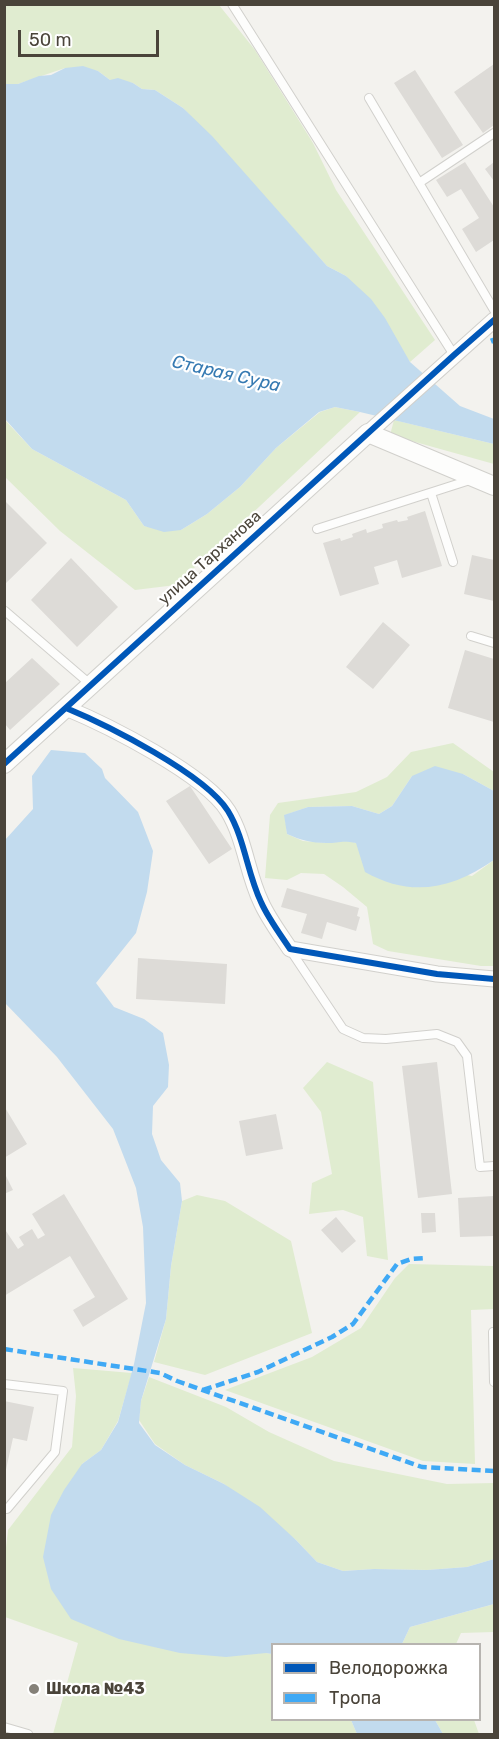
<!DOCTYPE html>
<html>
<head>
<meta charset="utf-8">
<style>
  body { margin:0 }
  #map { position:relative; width:499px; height:1739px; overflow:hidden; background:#f3f2ee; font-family:Rubik,sans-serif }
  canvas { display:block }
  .frame { position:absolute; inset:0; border:6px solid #4a443a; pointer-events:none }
  .legend { position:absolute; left:271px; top:1643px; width:210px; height:78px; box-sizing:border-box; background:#fff; border:2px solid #b7b4b0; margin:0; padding:8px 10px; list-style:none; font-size:18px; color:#4a443a }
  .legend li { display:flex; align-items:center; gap:12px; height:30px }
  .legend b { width:30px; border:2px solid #b7b4b0 }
  .scale { position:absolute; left:18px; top:30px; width:141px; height:27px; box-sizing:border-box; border:3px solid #4a443a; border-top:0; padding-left:8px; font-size:18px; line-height:21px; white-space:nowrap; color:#4a443a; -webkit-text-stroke:4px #fff; paint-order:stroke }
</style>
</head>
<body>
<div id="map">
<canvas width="499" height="1739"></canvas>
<div class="frame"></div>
<ul class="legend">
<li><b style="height:8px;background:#0057b8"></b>Велодорожка</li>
<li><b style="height:8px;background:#3fa9f5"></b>Тропа</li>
</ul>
<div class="scale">50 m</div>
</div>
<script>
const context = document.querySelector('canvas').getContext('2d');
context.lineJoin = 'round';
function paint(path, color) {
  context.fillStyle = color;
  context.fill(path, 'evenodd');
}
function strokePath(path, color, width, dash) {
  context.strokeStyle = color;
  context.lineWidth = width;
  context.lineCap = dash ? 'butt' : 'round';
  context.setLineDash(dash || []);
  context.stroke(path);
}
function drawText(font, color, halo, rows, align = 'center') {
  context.font = font + ' Rubik,sans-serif';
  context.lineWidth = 4.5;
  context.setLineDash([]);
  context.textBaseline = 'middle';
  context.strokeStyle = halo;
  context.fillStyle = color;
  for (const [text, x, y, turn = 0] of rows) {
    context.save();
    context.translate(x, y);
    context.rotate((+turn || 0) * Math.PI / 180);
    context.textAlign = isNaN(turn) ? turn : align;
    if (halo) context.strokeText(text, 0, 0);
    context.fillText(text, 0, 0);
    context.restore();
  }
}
paint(new Path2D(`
  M5,5H219L255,50L313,143L336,190L435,340L410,362L346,276L327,266L183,108L155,90L142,89L133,83L110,80L98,71L65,68L18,84H5Z
  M335,407L360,412L176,585L135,590L60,531L5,477L4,419L32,449L126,500L144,526L181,530L207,514L240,487L276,448L320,412Z
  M394,420L494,444V464L390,435Z
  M453,743L494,772V791L463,774L412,776L392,806L379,814L352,806L308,807L285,815L287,834L303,841L328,843L342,840L357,843L361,855L472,876L494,860V966H481L388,951L373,944L367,907L343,887L324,874L301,873L287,880L265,878L270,815L278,803L356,792L387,777L411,752Z
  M327,1062L373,1082L388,1260L367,1256L363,1217L343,1210L309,1214L312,1183L332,1174L321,1112L303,1088Z
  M197,1195L225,1201L291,1241L312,1333L205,1375L154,1362L166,1319L171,1266L182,1201Z
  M409,1264L494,1266V1309L471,1310L475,1464L423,1461L225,1390L312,1357L361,1328L395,1278Z
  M73,1368L132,1373L118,1421L101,1450L82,1464L266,1653L272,1654V1720H351L357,1734H53L78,1643L5,1617L4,1565L8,1530L72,1447L76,1396Z
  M149,1377L226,1407L269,1432L334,1461L447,1484L494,1483V1559L467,1567L427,1570L374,1569L343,1571L317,1562L296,1540L224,1484L185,1465L155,1444L139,1420L141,1401Z
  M494,1604V1632L461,1633L456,1644H402L410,1627Z
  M435,1720H474L479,1734H443Z`), '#e0ecd0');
paint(new Path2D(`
  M83,66L98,71L110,80L118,78L133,83L142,89L155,90L183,108L212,136L327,266L346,276L371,299L385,318L410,362L460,406L494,419V444L360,412L335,407L319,412L276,448L240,487L207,514L181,530L164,532L144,526L126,500L32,449L5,419L4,84H18L39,76L51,75L65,68Z
  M51,750L85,753L102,769L105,778L138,812L153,851L147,892L136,933L96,983L114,1007L144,1019L163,1033L169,1065L168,1087L153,1106L152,1134L161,1160L180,1183L182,1201L171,1266L166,1319L141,1401L139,1423L155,1445L185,1465L224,1484L260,1507L296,1540L317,1562L343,1571L374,1569L427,1570L467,1567L494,1559V1604L410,1627L402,1644H272V1654L266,1653L226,1657L180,1653L119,1639L71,1619L51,1589L43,1557L51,1515L64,1490L82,1464L101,1450L118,1422L134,1364L146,1303L143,1227L136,1188L113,1129L57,1057L5,1003V840L33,809L32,776Z
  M435,766L463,774L494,791V860C452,889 411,898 365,872L356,843C342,840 339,843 326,843C312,843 300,840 287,834L284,815L308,807L352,806L379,814L392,806L412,776Z
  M351,1720H435L443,1734H357Z`), '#c2dbee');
paint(new Path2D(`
  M494,64V125L483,133L454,92Z
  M415,70L463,145L442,158L394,83Z
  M465,162L494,207V240L476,252L462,229L479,218L461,189L447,197L436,180Z
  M494,162V181L485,169Z
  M4,500L47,543L4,585Z
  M425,511L442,566L402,578L397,560L374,567L379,584L340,596L323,543L340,538L341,541L353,537L352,534L366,529L367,533L383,528L382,524L397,520L398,522L408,520L407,517Z
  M472,555L494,560V601L464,594Z
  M71,558L118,607L77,647L31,600Z
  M383,622L410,645L373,689L346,667Z
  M465,650L494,659V722L448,708Z
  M32,658L60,684L10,730L5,724V683Z
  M190,786L232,849L209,864L166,801Z
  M287,888L359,908L357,916L360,917L356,931L327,922L322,939L301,933L307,914L281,907Z
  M138,958L227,964L225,1004L136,999Z
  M437,1062L452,1194L418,1198L402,1066Z
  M4,1106L27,1144L4,1158Z
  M276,1114L283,1149L246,1156L239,1121Z
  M4,1172L13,1190L4,1194Z
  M64,1194L128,1299L83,1327L73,1310L95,1297L70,1256L4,1296V1228L18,1249L24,1245L19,1237L32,1229L38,1239L45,1235L32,1214Z
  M494,1196V1236L460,1237L458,1198Z
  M421,1213H435L436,1232L422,1233Z
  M336,1217L356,1241L342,1253L321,1230Z
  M4,1401L34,1407L27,1441L13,1438L5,1474Z`), '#dddbd7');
const service = new Path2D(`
  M232,4L454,355
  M369,98L494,310
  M419,183L494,133
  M431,493L453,562
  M317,529L470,480
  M5,611L90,684
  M471,636L494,643
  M291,951L343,1029L363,1038L386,1039L437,1034L457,1042L467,1056L480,1167L494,1166
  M494,1332H493L494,1382
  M4,1384L63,1391L55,1452L7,1509H4
  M4,1727L28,1734`);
const minor = new Path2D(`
  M368,433L494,320
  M66,708C107,725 205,774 228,811C245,839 247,873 261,902C268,918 280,934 290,949L437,974L494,979`);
const tertiary = new Path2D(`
  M4,764L368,433L494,486`);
strokePath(service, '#d1d0cc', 10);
strokePath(minor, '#d1d0cc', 17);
strokePath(tertiary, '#d1d0cc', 20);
strokePath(service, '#fdfdfc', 8);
strokePath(minor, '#fdfdfc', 15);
strokePath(tertiary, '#fdfdfc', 18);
strokePath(new Path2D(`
  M492,338L494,343
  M4,1349L160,1373L177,1381L422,1467L494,1471
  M203,1390L258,1372L332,1337L353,1324L397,1264L411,1259L425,1258`), '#3fa9f5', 4.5, [9, 4.5]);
strokePath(new Path2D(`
  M66,708C107,725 205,774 228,811C245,839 247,873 261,902C268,918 280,934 290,949L437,974L494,979
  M4,764L454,355L494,320`), '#0057b8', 6);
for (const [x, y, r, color] of [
  [34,1689,6,"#858179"]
]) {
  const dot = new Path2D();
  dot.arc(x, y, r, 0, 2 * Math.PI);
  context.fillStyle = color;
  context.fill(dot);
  strokePath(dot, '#fff', 2);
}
drawText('16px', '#4a443a', '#fff', [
  ["улица Тарханова",210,558,-42]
]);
drawText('bold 16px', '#4a443a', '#fff', [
  ["Школа №43",46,1689]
], 'left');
drawText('italic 18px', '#367ab2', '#fff', [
  ["Старая Сура",226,374,13]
]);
</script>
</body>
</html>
